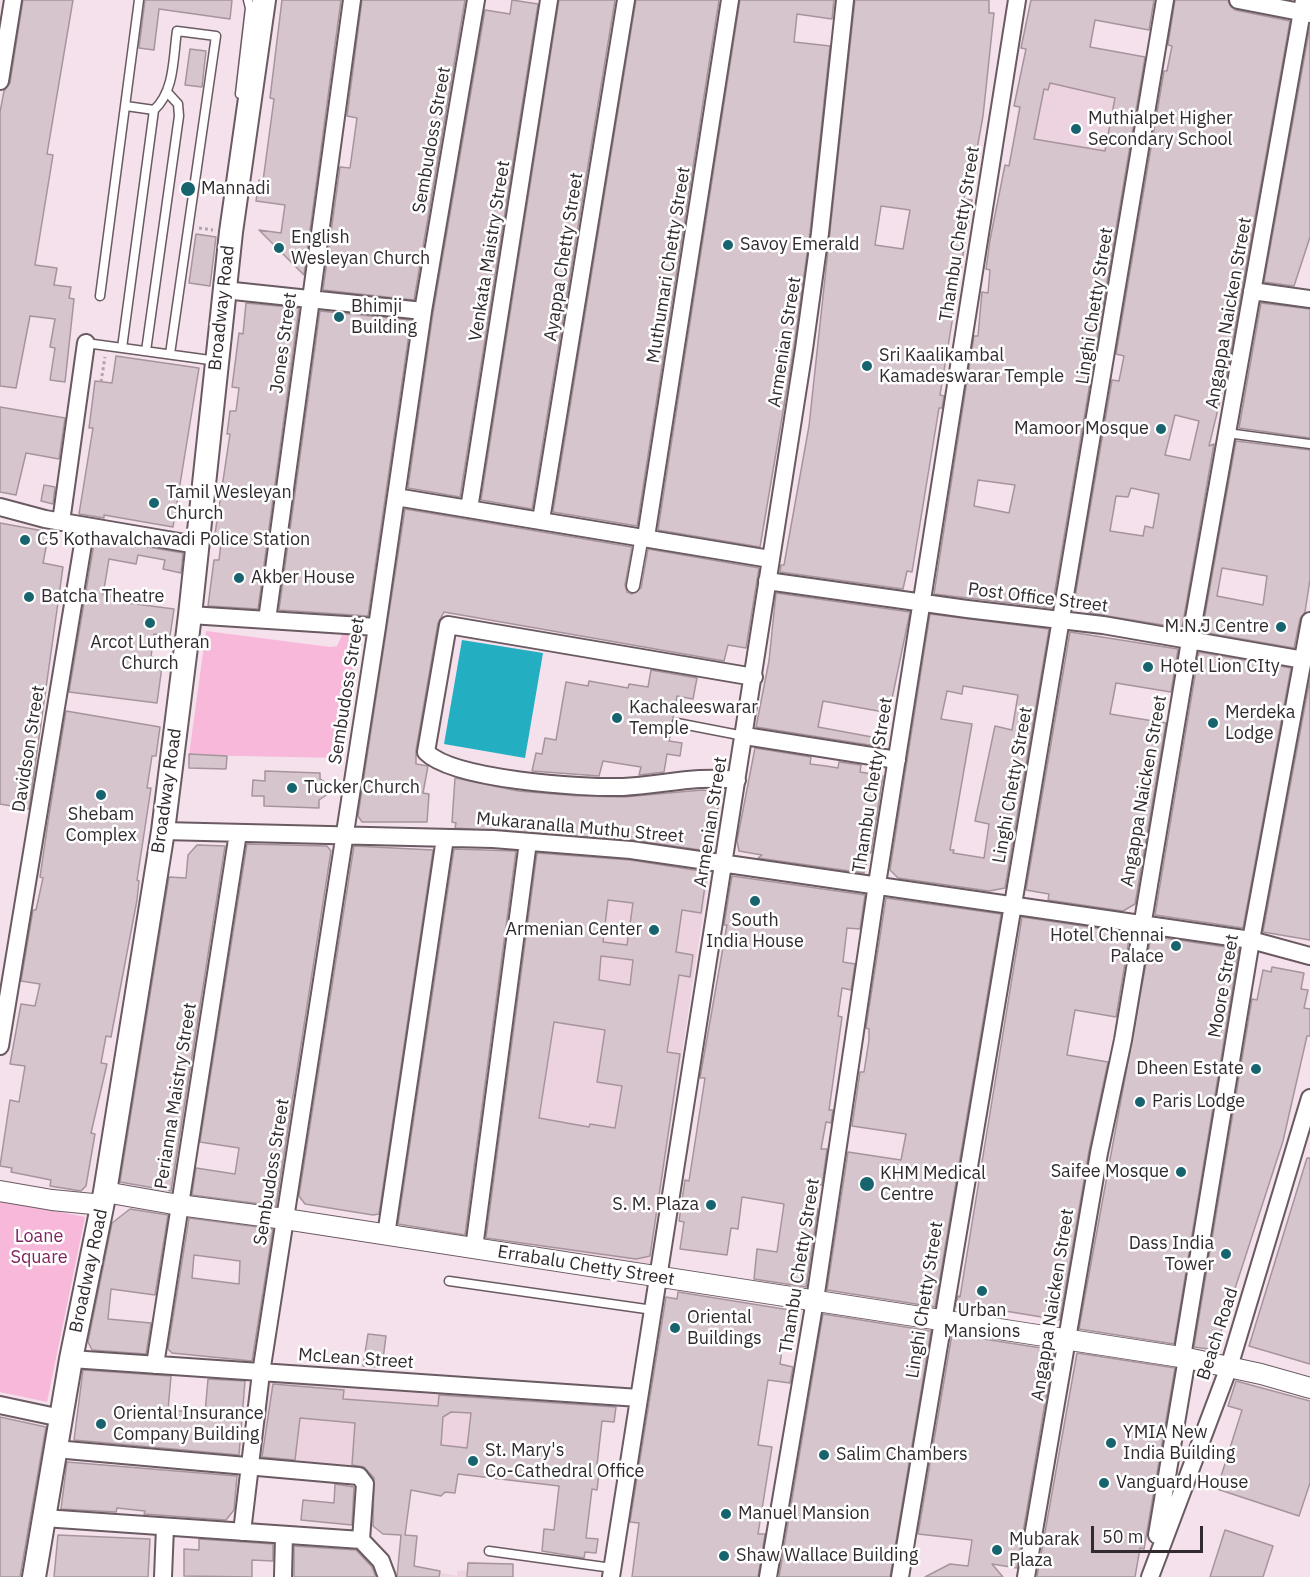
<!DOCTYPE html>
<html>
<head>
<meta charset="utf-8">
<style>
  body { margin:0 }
  #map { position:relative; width:1310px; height:1577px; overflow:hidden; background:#f4e1eb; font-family:"IBM Plex Sans",sans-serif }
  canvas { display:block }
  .scale { position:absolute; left:1091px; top:1526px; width:112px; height:27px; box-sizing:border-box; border:3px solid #312a2e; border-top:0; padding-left:8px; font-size:18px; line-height:21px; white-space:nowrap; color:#312a2e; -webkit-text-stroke:4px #fff; paint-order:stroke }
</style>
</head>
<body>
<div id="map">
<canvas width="1310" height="1577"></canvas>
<div class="scale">50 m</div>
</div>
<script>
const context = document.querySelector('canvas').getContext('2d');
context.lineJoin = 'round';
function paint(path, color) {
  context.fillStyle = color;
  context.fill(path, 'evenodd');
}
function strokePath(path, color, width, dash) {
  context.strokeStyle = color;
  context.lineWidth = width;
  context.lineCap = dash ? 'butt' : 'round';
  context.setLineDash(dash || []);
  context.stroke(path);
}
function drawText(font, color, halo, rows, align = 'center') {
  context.font = font + ' "IBM Plex Sans",sans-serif';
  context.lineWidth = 5;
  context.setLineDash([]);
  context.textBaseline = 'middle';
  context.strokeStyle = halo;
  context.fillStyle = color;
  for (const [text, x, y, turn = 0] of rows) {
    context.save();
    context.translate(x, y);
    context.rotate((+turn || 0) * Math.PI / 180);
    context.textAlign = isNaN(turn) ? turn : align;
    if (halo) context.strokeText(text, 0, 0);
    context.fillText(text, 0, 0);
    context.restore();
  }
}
paint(new Path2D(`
  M1026,49L1087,67L1145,78L1126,180L1011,159Z
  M544,862L709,874L650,1265L493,1244Z
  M266,1377L473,1394L467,1448H461L455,1493L433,1495L434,1484L374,1486L365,1475L351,1467L261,1459L258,1455Z
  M468,1561L513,1564V1577H398L422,1568L457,1576V1571L467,1570Z`), '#edd3e0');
paint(new Path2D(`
  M206,631L330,647L337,646L343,633L359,635L341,758L189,755Z
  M0,1200L85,1217L47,1402L0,1392Z`), '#f8b8da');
paint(new Path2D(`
  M462,640L543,653L525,758L444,744Z`), '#23afc1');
const building = new Path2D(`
  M23,0H73L47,154L53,155L35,265L57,268L54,285L71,287L69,298L74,299L65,382L50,380L55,348L50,347L55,319L30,316L16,388L0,386V112L4,91L10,83Z
  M145,0H232L230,19L159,9L154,50L139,48Z
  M282,0H341L304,275L259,230L281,233L285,205L256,201L259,180L263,181L274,99L270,98Z
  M362,0H465L414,300L323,290L340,167L350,168L357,118L347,116Z
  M512,0L538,4L460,497L408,488L433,313L485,10L510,14Z
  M559,0H615L532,509L481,500Z
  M636,0H719L637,526L553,512Z
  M740,0H834L832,19L797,14L794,42L830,46L810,232L794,347L760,547L658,530Z
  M855,0H989V13H994L983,116L972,177L968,176L964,199L972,200L940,395L944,396L942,408H939L912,572L907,571L903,589L780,572L781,565H784L809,426ZM881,206L910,210L903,249L875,245Z
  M1031,0H1154L1149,30L1095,20L1090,47L1145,57L1052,608L934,594L974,336H978L982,292L988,293L990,270L986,269L990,240L1005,165L1009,166L1020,107L1014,106L1026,49L1021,48ZM1050,83L1115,98L1105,151L1034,139L1044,89L1048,90ZM978,480L1015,485L1009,513L974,506Z
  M1175,0H1228L1231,7L1235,10L1290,21L1228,368L1209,446L1214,444L1182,628L1089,613L1097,607L1074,603L1112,380L1119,381L1124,356L1116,354L1164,71H1167L1172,46L1168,45ZM1175,415L1199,421L1190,460L1165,455ZM1131,488L1159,494L1153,528L1145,526L1143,536L1110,531L1116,496L1128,497Z
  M1310,26V237L1294,286L1264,282Z
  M190,49L206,51L202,87L185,85Z
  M196,234L216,237L210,286L189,283Z
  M246,303L299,308L258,609L208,606L214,560H219L222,535L215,534L230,434H227L230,411H236L239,388L232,387L239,333L243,334Z
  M1261,303L1310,309V438L1239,428Z
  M320,311L411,320L368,616L279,610Z
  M116,356L199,368L173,527L104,515V518L79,514L93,428H89L95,381L112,383Z
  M0,407L65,418L59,459L26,453L16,495L0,492Z
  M1236,441L1310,450V579L1305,612L1300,619L1294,648L1202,632ZM1222,568L1267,576L1263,605L1217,596Z
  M44,485L55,487L53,504L41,501Z
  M405,509L632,547L625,585L627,592L632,594L641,588L648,549L759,568L746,648L728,645L724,661L444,612L438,623L416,750V764L428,766L423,793L429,794L427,822H362L358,816Z
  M0,523L49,532L43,563L63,567L29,809L0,804Z
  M95,538L183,553L181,573L163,569L165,560L138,555L136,564L109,559L103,595L114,596L113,601L174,609L170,636L154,634L151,657L163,659L157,703L69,692Z
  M776,593L910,612L889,713L823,701L818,727L883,739L882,747L756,727L769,661Z
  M930,614L1049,629L1005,888L989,891L898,878L890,870ZM963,686L1018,695L1012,730L995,726L975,821L989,824L984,858L953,853L954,850H950L972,724L941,719L947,691L962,694Z
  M1070,632L1178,649L1171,692L1116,683L1110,714L1166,723L1135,904L1123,911L1048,900L1049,894L1026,890Z
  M1199,652L1291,668L1243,928L1155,915Z
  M651,670L697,678L693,699L677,696L669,741L682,743L680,756L667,754L664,772L639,775L641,767L603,761L599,776L532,771L536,753L542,754L545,738L556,740L566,682L588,686L589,681L628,688L629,684L648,687Z
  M1310,679V940L1263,932Z
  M66,711L160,727L156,756H152L147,788H151L137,880L139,881L137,900L111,1037L106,1036L101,1063L107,1064L91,1133L95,1134L86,1186L81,1191L50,1186L51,1180L11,1172L12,1168L0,1166L10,1100L19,1102L25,1066L10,1064L21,1004L35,1006L40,984L21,981L33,910H36L43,878L40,877L48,822Z
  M755,748L811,757L810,764L826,766L838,768L839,762L861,765L860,772L883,776L871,853L870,851L864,873L758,858L762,855L739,851L737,841Z
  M189,754L227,756L226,769L189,768Z
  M265,771L320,773V779L328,784L331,792L319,800V808L264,806V796H252L253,780L265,781Z
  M455,778L518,791L578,796L624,797L702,790L721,792L712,840L701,850L632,840L455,828L456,823L452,822Z
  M247,844L327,846L331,851L276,1206L192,1195L196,1168L235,1174L239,1148L200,1142Z
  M197,845L225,846L171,1191L120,1182L169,877L186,878L188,855Z
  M354,846L433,850L379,1214L373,1215L305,1204L299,1196Z
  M454,849L516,851L465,1235L398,1224Z
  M537,853L630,860L707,872L701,913L682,910L676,952L693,955L690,977L679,975L667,1052L680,1054L650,1256L636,1259L486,1238ZM608,900L633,903L627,945L603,942ZM601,956L633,960L630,985L599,980ZM554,1022L605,1030L597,1082L622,1086L615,1128L590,1124L589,1127L539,1118Z
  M732,876L865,895L860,929L847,928L843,962L855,964L851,990L842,988L838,1016L842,1017L829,1110H833L831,1123L826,1122L821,1149H827L822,1185L811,1182L807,1207L818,1209L806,1287L754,1279L757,1249L777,1252L784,1204L742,1197L738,1229L731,1228L727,1255L680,1249L684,1222L679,1221L685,1180L689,1181L705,1078H700L727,925H724Z
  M886,898L1001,914L935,1307L827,1290L848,1152L901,1160L906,1134L852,1126L860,1072H864L869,1040V1029L866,1028Z
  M1022,917L1130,933L1116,1017L1075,1010L1067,1055L1108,1062L1089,1151L1060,1320L1005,1311L1004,1318L960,1311L956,1306L958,1296L960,1297Z
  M1151,936L1239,949L1174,1344L1079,1329Z
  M1272,967L1304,973L1301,989L1308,990L1304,1008L1310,1009V1036H1307L1283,1141L1215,1350L1194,1347L1252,999L1257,1000L1263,970L1271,972Z
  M1307,1158H1310V1364L1249,1346Z
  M130,1209L168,1215L155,1295L111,1289L108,1319L151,1323L146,1354L92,1350L88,1342L112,1223Z
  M189,1218L273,1229L252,1361L172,1353L168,1349ZM194,1255L240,1261L239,1284L192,1278Z
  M678,1292L796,1311V1331L785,1329L780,1364L793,1367L790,1383L768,1380L758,1445L772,1447L758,1534H765L758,1577H632L639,1523L630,1522L666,1297L677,1299Z
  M823,1314L931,1331L890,1577H779Z
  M368,1334L386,1336L382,1367L363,1366Z
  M952,1334L1054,1350L1017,1568L992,1564L1003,1577H925L950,1564L968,1566L972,1540L918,1534Z
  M1077,1353L1175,1368L1144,1549L1140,1548L1135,1577H1037Z
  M83,1370L171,1376L168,1410L205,1413L208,1379L245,1381L239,1455L74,1440Z
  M1236,1381L1310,1401V1483L1299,1516L1217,1489L1242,1410L1228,1406Z
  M273,1384L344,1390L343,1399L438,1406L439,1395L616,1407L614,1422L602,1421L597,1465H600L597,1490L592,1489L586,1538L598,1539L596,1553L585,1552L584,1558L542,1551L544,1529L554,1530L559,1486L458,1474L455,1493L445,1492L441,1496L411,1490L405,1535L417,1536L414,1566L440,1571L439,1577H397L401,1535L383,1534L373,1526L374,1478L364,1467L352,1465L355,1423L300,1418L295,1460L262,1457ZM451,1412L471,1413L467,1448L441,1445L443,1417Z
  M0,1417L46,1427L20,1577H0Z
  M67,1462L237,1476L234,1510L226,1520L144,1514L145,1511L117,1508L116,1512L61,1509Z
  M335,1484L354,1487L352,1525L301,1520L303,1500L334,1503Z
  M1225,1530L1273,1546L1263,1577H1210Z
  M58,1535L150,1539L148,1577H54Z
  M199,1539L273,1544V1561L252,1560V1577L184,1576V1549L199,1550Z
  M294,1546L356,1550L372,1567L376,1577H294Z
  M468,1563L513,1564V1577H467Z`);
paint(building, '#d7c5ce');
strokePath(building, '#a6949d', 1.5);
const service = new Path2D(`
  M240,94L250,8L248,0
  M126,106L154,110
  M100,296L139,0
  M86,343L217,361
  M122,348L154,110C175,91 173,57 177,31L216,36L170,354
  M146,351L179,116L178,104L167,92
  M1227,433L1310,444
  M677,723L744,736
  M449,1281L653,1310
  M489,1551L612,1568`);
const pedestrian = new Path2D(`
  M633,586L642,536`);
const minor = new Path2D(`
  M1238,0L1310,14
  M0,81L13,0
  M224,290L423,311
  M1252,291L1310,299
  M396,497L770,559
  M0,507L45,519L197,545
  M469,509L549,0
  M541,520L626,0
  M61,522L86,343
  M646,537L730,0
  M767,581L967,609L1103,625L1304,660
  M190,615L377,627
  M267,620L352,0
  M745,736L897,760
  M737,780C698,775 662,785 623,787C581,788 454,780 426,752L448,625L754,677
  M163,831L493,839L631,850L1251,940L1310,956
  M0,1046L86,526
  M386,1235L445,838
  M474,1248L528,842
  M1182,1357L1251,940L1310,621
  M71,1359L639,1398
  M155,1365L238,833
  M0,1405L61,1418
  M55,1449L359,1476L365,1484L361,1540
  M44,1518L361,1540
  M242,1532L261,1373L377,627L423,311L476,0
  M1157,1535L1187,1358
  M361,1540L381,1561L387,1577
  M163,1577L165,1527
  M283,1577L284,1535
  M611,1577L804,349L820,233L845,0
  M768,1577L815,1300L877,884L1017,0
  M900,1577L1165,0
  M1026,1577L1099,1153L1123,1040L1190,641L1304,0
  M1150,1577L1229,1367L1310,1098`);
const tertiary = new Path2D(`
  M0,1191L52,1200L103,1205
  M105,1192L179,1205L285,1219L1187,1358L1261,1374L1310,1388`);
const secondary = new Path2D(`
  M34,1577L71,1359L105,1192L163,831L190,615L231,232L264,0`);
strokePath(service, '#6a5a62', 11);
strokePath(pedestrian, '#6a5a62', 15);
strokePath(minor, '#6a5a62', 20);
strokePath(tertiary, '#6a5a62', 22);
strokePath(secondary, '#6a5a62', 26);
strokePath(new Path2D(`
  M199,228L213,230
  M101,382L105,357`), '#b1a2aa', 3, [3, 3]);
strokePath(service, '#fff', 8);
strokePath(pedestrian, '#fff', 12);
strokePath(minor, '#fff', 16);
strokePath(tertiary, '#fff', 20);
strokePath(secondary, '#fff', 22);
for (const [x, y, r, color] of [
  [1076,129,6,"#17636e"],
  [188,189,8,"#17636e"],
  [728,245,6,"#17636e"],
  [279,248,6,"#17636e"],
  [339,317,6,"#17636e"],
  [867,366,6,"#17636e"],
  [1161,429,6,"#17636e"],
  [154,503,6,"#17636e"],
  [25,540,6,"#17636e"],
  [239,578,6,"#17636e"],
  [29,597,6,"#17636e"],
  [150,623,6,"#17636e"],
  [1281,627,6,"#17636e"],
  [1148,667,6,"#17636e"],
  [617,718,6,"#17636e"],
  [1213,723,6,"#17636e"],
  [292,788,6,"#17636e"],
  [101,795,6,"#17636e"],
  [755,901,6,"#17636e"],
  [654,930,6,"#17636e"],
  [1176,946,6,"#17636e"],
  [1256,1069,6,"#17636e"],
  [1140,1102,6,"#17636e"],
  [1181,1172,6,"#17636e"],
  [867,1184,8,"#17636e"],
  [711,1205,6,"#17636e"],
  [1226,1254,6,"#17636e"],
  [982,1291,6,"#17636e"],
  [675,1328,6,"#17636e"],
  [101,1424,6,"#17636e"],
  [1111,1443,6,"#17636e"],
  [824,1455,6,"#17636e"],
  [473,1461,6,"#17636e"],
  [1104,1483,6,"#17636e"],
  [726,1514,6,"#17636e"],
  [997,1550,6,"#17636e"],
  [724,1556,6,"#17636e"]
]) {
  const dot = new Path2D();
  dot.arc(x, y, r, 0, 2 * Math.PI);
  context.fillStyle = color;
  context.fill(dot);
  strokePath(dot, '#fff', 2);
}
drawText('18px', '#312a2e', '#fff', [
  ["Muthialpet Higher",1088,119],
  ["Secondary School",1088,140],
  ["Mannadi",201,189],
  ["English",291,238],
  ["Wesleyan Church",291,259],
  ["Savoy Emerald",740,245],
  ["Bhimji",351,307],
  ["Building",351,328],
  ["Sri Kaalikambal",879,356],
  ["Kamadeswarar Temple",879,377],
  ["Mamoor Mosque",1149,429,"right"],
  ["Tamil Wesleyan",166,493],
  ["Church",166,514],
  ["C5 Kothavalchavadi Police Station",37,540],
  ["Akber House",251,578],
  ["Batcha Theatre",41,597],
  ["M.N.J Centre",1269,627,"right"],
  ["Arcot Lutheran",150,643,"center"],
  ["Church",150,664,"center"],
  ["Hotel Lion CIty",1160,667],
  ["Kachaleeswarar",629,708],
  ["Temple",629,729],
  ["Merdeka",1225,713],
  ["Lodge",1225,734],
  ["Tucker Church",304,788],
  ["Shebam",101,815,"center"],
  ["Complex",101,836,"center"],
  ["South",755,921,"center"],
  ["India House",755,942,"center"],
  ["Armenian Center",642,930,"right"],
  ["Hotel Chennai",1164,936,"right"],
  ["Palace",1164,957,"right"],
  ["Dheen Estate",1244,1069,"right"],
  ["Paris Lodge",1152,1102],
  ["Saifee Mosque",1169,1172,"right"],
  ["KHM Medical",880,1174],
  ["Centre",880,1195],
  ["S. M. Plaza",699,1205,"right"],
  ["Dass India",1214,1244,"right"],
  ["Tower",1214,1265,"right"],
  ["Urban",982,1311,"center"],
  ["Mansions",982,1332,"center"],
  ["Oriental",687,1318],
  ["Buildings",687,1339],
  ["Oriental Insurance",113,1414],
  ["Company Building",113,1435],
  ["YMIA New",1123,1433],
  ["India Building",1123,1454],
  ["St. Mary's",485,1451],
  ["Co-Cathedral Office",485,1472],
  ["Salim Chambers",836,1455],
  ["Vanguard House",1116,1483],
  ["Manuel Mansion",738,1514],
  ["Mubarak",1009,1540],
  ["Plaza",1009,1561],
  ["Shaw Wallace Building",736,1556]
], 'left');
drawText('18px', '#312a2e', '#fff', [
  ["Sembudoss Street",432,140,-80],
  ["Thambu Chetty Street",960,234,-81],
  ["Venkata Maistry Street",490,251,-81],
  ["Ayappa Chetty Street",564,257,-81],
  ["Muthumari Chetty Street",669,265,-81],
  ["Linghi Chetty Street",1095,306,-81],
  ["Broadway Road",222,308,-84],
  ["Angappa Naicken Street",1229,313,-80],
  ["Armenian Street",785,342,-81],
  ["Jones Street",284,343,-82],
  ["Post Office Street",1038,598,7],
  ["Sembudoss Street",347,691,-81],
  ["Davidson Street",29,749,-81],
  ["Thambu Chetty Street",873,785,-81],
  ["Linghi Chetty Street",1013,785,-80],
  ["Broadway Road",167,791,-82],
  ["Angappa Naicken Street",1144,791,-80],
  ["Armenian Street",711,822,-81],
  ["Mukaranalla Muthu Street",580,828,5],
  ["Moore Street",1224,986,-80],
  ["Perianna Maistry Street",176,1096,-81],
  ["Sembudoss Street",272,1172,-81],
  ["Errabalu Chetty Street",586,1266,9],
  ["Thambu Chetty Street",800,1266,-81],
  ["Broadway Road",89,1271,-78],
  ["Linghi Chetty Street",925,1300,-81],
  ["Angappa Naicken Street",1053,1305,-81],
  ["Beach Road",1218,1334,-72],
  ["McLean Street",356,1359,4]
]);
drawText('18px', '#7f225e', '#fff', [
  ["Loane",39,1237],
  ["Square",39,1258]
]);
</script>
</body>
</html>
